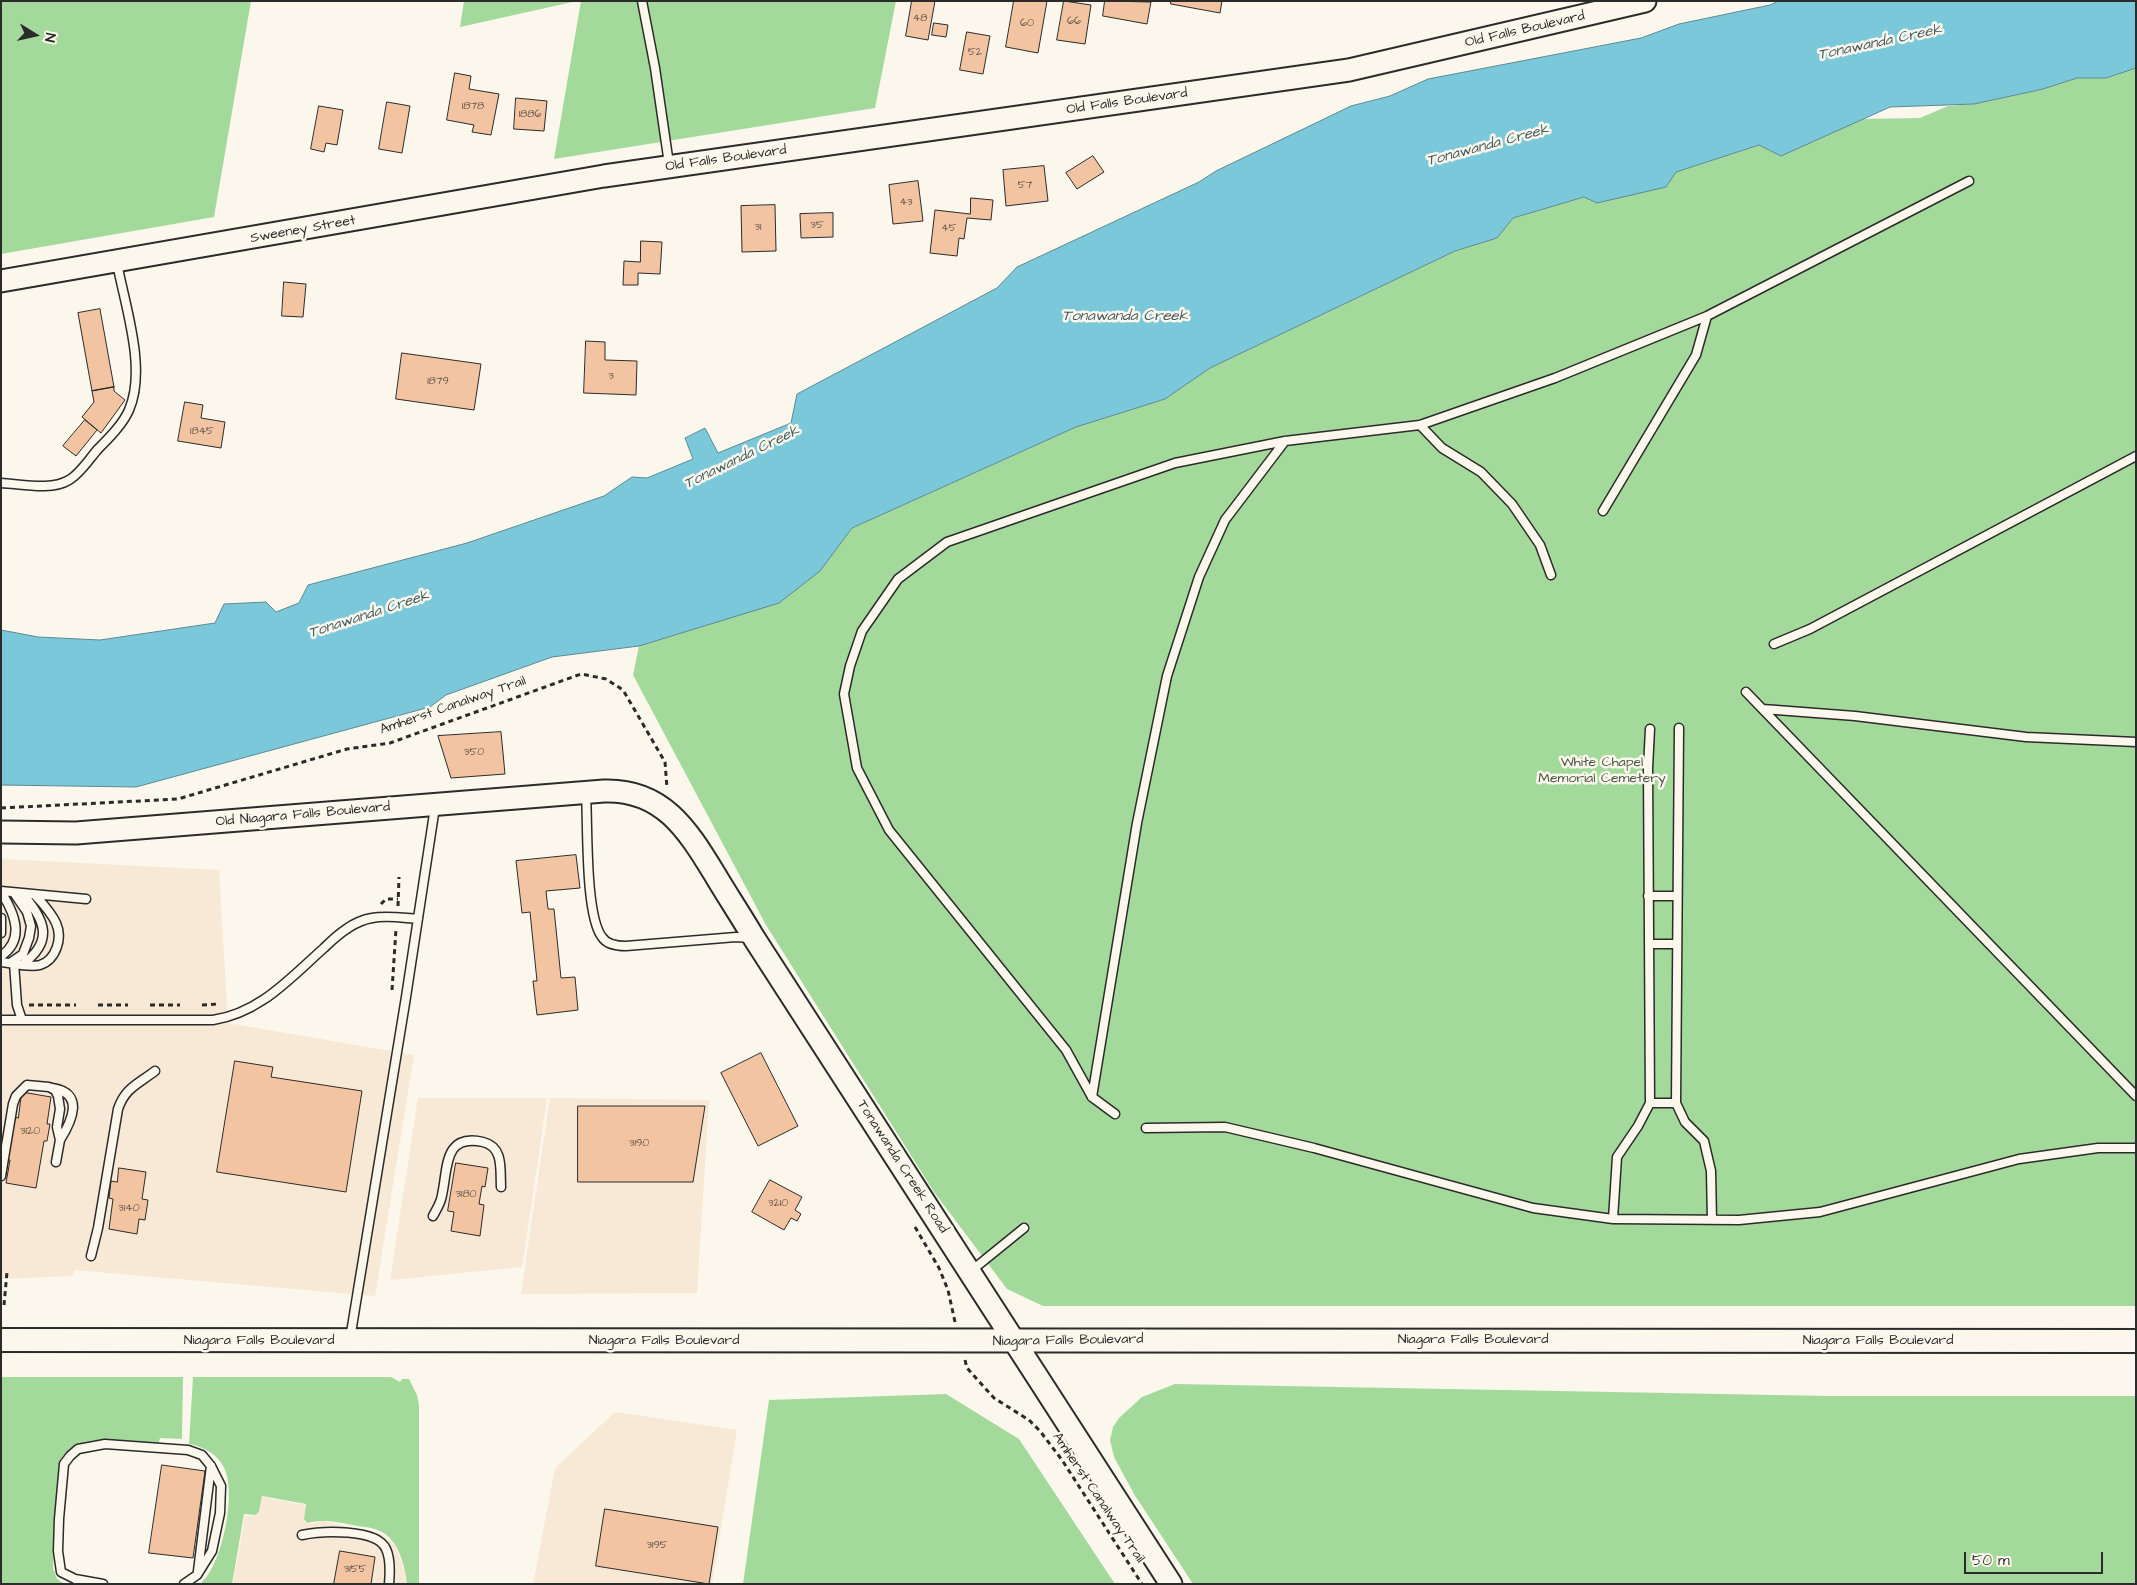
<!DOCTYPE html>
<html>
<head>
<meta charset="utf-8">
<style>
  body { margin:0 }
  #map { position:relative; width:2137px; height:1585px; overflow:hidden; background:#fbf7ec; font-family:"Architects Daughter",sans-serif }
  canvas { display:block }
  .frame { position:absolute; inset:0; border:2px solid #2b2b2b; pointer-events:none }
  .north { position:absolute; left:10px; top:10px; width:50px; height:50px; -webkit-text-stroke:4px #fbf7ec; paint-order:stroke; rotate:100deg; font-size:14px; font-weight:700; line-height:20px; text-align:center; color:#2b2b2b }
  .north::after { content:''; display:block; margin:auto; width:18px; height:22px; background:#2b2b2b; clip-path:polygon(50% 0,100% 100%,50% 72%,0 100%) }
  .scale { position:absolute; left:1964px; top:1552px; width:139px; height:22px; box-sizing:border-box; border:2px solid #2b2b2b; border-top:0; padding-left:6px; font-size:15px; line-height:18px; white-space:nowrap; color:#2b2b2b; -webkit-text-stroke:4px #fbf7ec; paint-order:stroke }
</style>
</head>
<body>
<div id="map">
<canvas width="2137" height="1585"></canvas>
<div class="frame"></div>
<div class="north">N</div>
<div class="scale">50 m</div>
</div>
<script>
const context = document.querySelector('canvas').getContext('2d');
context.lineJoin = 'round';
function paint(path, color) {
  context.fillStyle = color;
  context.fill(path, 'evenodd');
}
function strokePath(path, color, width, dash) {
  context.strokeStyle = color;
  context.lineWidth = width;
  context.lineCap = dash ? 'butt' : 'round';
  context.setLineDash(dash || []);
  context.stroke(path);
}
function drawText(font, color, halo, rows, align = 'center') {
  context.font = font + ' "Architects Daughter",sans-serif';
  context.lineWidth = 5;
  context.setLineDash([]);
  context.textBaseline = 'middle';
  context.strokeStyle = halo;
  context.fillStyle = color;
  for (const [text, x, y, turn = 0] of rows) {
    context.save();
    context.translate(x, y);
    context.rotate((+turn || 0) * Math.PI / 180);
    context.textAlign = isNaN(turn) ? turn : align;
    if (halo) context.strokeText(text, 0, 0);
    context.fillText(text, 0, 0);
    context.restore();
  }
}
paint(new Path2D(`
  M1,859L219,870L228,1023L414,1055L375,1296L74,1270L73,1276L1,1279Z
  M418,1098H547L522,1267L390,1280Z
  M550,1098L709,1100L697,1293L521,1294Z
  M615,1412L737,1430L712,1584H533L555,1468Z
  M262,1497L305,1505L304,1521L307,1524L322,1521L382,1534L395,1546L402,1563L407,1584H233L245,1516H255L258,1512Z`), '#f8e8d6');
paint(new Path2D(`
  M1,1H251L214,217L1,254Z
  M464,1H577L460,27Z
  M581,1H896L875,108L554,159Z
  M2136,68V1306H1043L1007,1289L934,1192L766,925L633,675L639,646L689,630L820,571L852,528L1076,427L1165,399L1210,368L1455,251L1497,238L1513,218L1585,197L1666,187L1676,172L1759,145L1781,156L1861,119L1920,118L1948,106L1974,104L2043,89L2077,78H2106Z
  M1,1377H183L182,1439L160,1438L158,1446C126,1442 79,1428 59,1462L53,1568L57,1579L64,1584H1Z
  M193,1377H391L400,1382L402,1379H409L417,1395L419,1405V1584H407C405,1565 398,1539 380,1531C372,1527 361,1527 353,1525C335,1522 325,1519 307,1523L304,1519L306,1504L262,1496L259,1511L256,1515L244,1514L232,1584H200C222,1566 236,1496 225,1470C219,1455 205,1447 189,1444Z
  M1175,1384L1830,1396H2136V1584H1193L1134,1494L1114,1457L1110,1440L1113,1427L1119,1418L1142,1397Z
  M946,1394L1019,1439L1115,1584H743L769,1400Z`), '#a4d99c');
const water = new Path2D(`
  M1779,1H2136V68L2106,78H2077L2043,89L1974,104L1890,107L1781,156L1759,145L1676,172L1666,187L1597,203L1584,197L1513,218L1497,238L1455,251L1210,368L1165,399L1076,427L852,528L820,571L779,603L639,646L552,657L446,695L430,707L136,787L1,785V630L38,637L100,640L215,623L224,604L266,602L276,612L299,603L308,585L467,543L604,496L632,477L647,478L693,459L685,438L705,428L718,453L791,423L797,394L997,288L1017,267L1199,182L1216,171L1351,106L1390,96L1428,79L1641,38L1679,24L1770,5Z`);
paint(water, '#7cc8db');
strokePath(water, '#5c8995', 1);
const building = new Path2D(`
  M912,1H935L928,40L906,36Z
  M1014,1H1047L1038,53L1006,47Z
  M1064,1L1091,5L1085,44L1057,40Z
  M1105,1L1151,2L1147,24L1103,16Z
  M1171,1H1222L1220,13L1171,4Z
  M934,23L948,25L946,37L932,35Z
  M967,32L990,36L983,74L960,70Z
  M455,73L471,76L469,89L499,94L491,135L472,132L474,125L447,120Z
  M516,98L547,101L544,131L514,129Z
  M387,102L410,106L402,153L379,149Z
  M319,106L343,110L337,145L326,143L324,152L311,149Z
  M1093,156L1104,172L1077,189L1066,173Z
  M1044,166L1048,201L1006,206L1003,170Z
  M918,181L923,221L893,224L889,185Z
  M971,198L993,200L991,220L967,218L964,239L959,238L957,256L930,253L935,210L970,214Z
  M775,205L776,251L742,252L741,206Z
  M833,213V237L801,238L800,214Z
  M641,241L662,242L660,274L638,273V285H623L624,261L640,262Z
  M284,282L306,284L303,317L282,316Z
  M100,309L114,387L92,391L78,313Z
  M586,341L605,342V360L637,361L636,395L584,393Z
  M402,353L481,364L474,410L396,399Z
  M114,387V391L125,400L101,433L82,417L94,402L92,391Z
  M185,402L203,405L201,418L225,422L221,448L178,441Z
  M85,420L97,430L76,456L63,446Z
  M501,732L505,774L451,778L438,736Z
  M576,855L580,888L546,891L548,909H554L561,978L575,977L578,1010L537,1015L533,981H537L530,912L522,913L516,861Z
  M761,1053L798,1126L758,1146L721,1073Z
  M235,1061L273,1067L271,1077L362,1091L346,1192L217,1172Z
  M22,1092L51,1097L47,1124H50L47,1141H44L36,1188L6,1183L10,1160L6,1159L13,1117L18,1118Z
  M578,1106H705L693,1182H578Z
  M456,1163L488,1168L485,1187L482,1186L479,1204L484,1205L480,1236L451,1231L454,1212L448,1211Z
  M119,1168L146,1172L142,1199L148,1200L145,1220L139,1219L137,1234L109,1229L113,1199L109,1198L111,1181L117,1182Z
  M770,1180L802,1197L795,1210L801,1214L797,1221L791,1218L784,1230L752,1212Z
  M162,1465L205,1471L193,1558L149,1553Z
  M605,1509L718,1527L709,1584L596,1566Z
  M340,1551L375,1557L371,1584H334Z`);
paint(building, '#f2c4a1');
strokePath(building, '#2b2b2b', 1);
const lane = new Path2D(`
  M642,1L655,68L669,164
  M1420,425L1442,448L1481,472L1512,504L1540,545L1551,575
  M1,483C22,484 51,491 69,480C80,474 90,458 98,449C109,438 123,424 129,410C147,369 125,306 117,263
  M1603,511L1696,355L1707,316
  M1774,644L1810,629L2136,456
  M1746,692L2136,1096
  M1763,709L1855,716L2026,737L2136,742
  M1679,728L1676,1103L1685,1122L1704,1141L1711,1171L1712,1220
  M586,795C588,826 585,915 602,937C607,945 617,946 626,946L736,937L750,938
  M1,891L86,899
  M1,892C14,912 26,939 1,956
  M23,894C45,920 54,941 23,964
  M1648,896H1677
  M1,918V933
  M1649,944H1677
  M1,962C12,963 29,968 40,965C56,960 63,938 56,923C51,912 43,904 35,895
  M10,963L23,954L29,938L31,926L27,912L14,893
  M14,963L17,1005L22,1020
  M1,1020H213C260,1013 290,978 324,948C337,935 353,921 372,918C387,915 403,918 418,919
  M52,1088C85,1093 72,1121 60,1140
  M1092,1097L1137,823L1167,676L1199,577L1225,520L1285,441
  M1650,1103H1676
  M1115,1114L1092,1097L1066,1050L889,830L857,768L844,694L850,666L862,631L898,579L947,542L1175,463L1285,441L1420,425L1555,378L1707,316L1969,181
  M1146,1128L1225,1127L1314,1148L1533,1208L1613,1219L1739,1220L1820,1212L2019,1159L2098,1148H2136
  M1,1176L13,1104L16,1096L27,1085L49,1087L55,1090L58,1096L60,1109L57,1127L60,1140L56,1162
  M433,1216C436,1210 441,1203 442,1195C448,1169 443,1133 483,1142C504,1147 500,1170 501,1187
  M1613,1219L1617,1157L1638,1126L1650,1103L1648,768L1650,729
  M91,1256L98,1228L118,1109C125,1088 138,1084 155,1071
  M971,1271L1024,1228
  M350,1339L406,997L435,807
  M302,1535C321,1531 377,1528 386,1549C391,1559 390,1573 389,1584
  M198,1571L211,1466
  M103,1584L75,1579L61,1572L58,1551L59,1519L64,1464L70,1456L78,1449L105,1444L188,1450L202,1455L211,1466L221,1486L220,1513L212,1551L197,1575L184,1584`);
const secondary = new Path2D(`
  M1,281L604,176L1349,70L1645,1
  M1,832L76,833L604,791C662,789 687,829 714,873C727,895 741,916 754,938L1171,1584`);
const primary = new Path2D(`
  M1,1340L2136,1341`);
strokePath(lane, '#2b2b2b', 11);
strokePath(secondary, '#2b2b2b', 25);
strokePath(primary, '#2b2b2b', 26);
strokePath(new Path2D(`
  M1,808L178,799L347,749L390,743L581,674L606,679L623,690L665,762L667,788
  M381,904L386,899H398
  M398,906L399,877
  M392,990L396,929
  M29,1005H76
  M98,1005H128
  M150,1005H180
  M202,1005L218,1004
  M915,1227L939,1268L948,1290L955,1322
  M4,1305L7,1272
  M965,1360L967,1368L994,1398L1029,1420L1040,1431L1062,1460L1142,1584`), '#2b2b2b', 3, [5, 4]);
strokePath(lane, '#fbf7ec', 8);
strokePath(secondary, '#fbf7ec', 21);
strokePath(primary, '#fbf7ec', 22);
drawText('11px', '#5d5148', null, [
  ["48",920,19],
  ["66",1074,22],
  ["60",1027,24],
  ["52",975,53],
  ["1878",473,107],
  ["1886",530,115],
  ["57",1025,186],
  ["43",906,203],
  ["35",817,226],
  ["31",758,228],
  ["45",949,229],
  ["3",611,377],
  ["1879",438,382],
  ["1845",202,432],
  ["350",474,753],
  ["3120",30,1132],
  ["3190",639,1144],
  ["3180",466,1195],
  ["3210",778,1204],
  ["3140",129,1209],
  ["3195",657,1546],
  ["3155",355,1570]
]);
drawText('14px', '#2b2b2b', '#fbf7ec', [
  ["Old Falls Boulevard",1525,30,-13],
  ["Old Falls Boulevard",1127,102,-8],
  ["Old Falls Boulevard",726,159,-8],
  ["Sweeney Street",303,230,-10],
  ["Amherst Canalway Trail",453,706,-19],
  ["Old Niagara Falls Boulevard",303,815,-5],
  ["Tonawanda Creek Road",902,1167,57],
  ["Niagara Falls Boulevard",1473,1340],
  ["Niagara Falls Boulevard",259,1341],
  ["Niagara Falls Boulevard",664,1341],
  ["Niagara Falls Boulevard",1068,1341,-1],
  ["Niagara Falls Boulevard",1878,1341],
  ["Amherst Canalway Trail",1098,1498,56]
]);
drawText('14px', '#495647', '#fbf7ec', [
  ["White Chapel",1602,763],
  ["Memorial Cemetery",1602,779]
]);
drawText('italic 15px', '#435a60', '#fbf7ec', [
  ["Tonawanda Creek",1880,43,-12],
  ["Tonawanda Creek",1488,146,-15],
  ["Tonawanda Creek",1125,317],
  ["Tonawanda Creek",742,458,-26],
  ["Tonawanda Creek",369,615,-18]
]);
</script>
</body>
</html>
